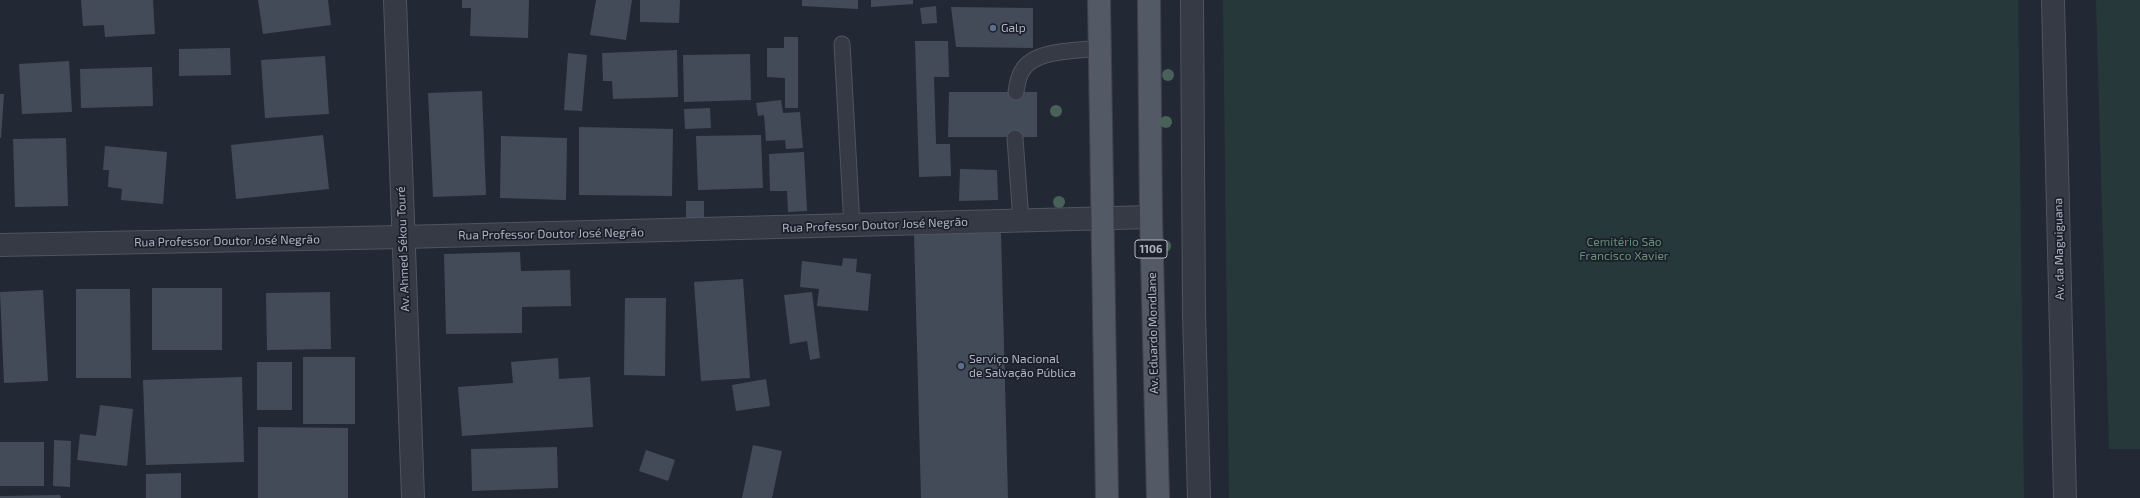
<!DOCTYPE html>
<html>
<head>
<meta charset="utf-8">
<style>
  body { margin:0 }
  canvas { display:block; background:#222834 }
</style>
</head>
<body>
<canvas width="2140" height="498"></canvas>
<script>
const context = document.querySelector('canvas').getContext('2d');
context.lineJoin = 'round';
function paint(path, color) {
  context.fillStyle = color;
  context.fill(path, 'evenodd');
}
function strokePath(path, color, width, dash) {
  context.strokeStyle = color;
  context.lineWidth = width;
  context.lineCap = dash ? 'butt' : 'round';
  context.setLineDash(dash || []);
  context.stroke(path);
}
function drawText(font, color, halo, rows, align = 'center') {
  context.font = font + ' "Exo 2",sans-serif';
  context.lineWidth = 3.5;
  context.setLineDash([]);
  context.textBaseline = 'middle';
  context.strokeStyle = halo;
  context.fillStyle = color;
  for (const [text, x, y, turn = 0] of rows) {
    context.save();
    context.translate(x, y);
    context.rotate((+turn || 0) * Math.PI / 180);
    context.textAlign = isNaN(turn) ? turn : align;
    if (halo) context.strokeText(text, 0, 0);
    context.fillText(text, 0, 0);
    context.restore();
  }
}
paint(new Path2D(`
  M1223,0H2018L2024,498H1229Z
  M2096,0H2140V449H2109Z`), '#27383a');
paint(new Path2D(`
  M81,0H153L155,34L105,37L104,25L83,26Z
  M258,0H328L331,25L263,34Z
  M462,0H529L528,38L470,36L471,8H462Z
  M596,0H632L626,40L590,35Z
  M640,0H680L679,23L640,22Z
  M802,0H858V9L802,6Z
  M871,0H913V4L871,7Z
  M936,6L937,23L922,24L920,8Z
  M951,7L1033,8V48L956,47Z
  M784,37H798V108H785V78L767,77V48H784Z
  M915,41H948L949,77H934L936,144H950L951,176L919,177Z
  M230,48L231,75L179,76V49Z
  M677,50L678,97L613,99L612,81H603L602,53Z
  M568,53L587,55L582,111L564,110Z
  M750,54L751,100L684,102L683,55Z
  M325,56L329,114L265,118L261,60Z
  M69,61L72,112L22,114L19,64Z
  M152,67L153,106L81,108L80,69Z
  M482,91L486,195L433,197L428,93Z
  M949,92H1037V137H948Z
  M0,94H4L1,138H0Z
  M781,100L783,113L800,112L803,148L786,149L785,140L766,141L764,115L758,116L756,103Z
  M710,108L711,128L685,129L684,109Z
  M579,127L673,129L672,196L579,195Z
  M323,135L329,189L236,199L231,145Z
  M761,135L763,188L698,190L696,136Z
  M501,136L567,138L566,200L500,198Z
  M66,138L68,206L15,207L13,139Z
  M105,146L167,152L163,204L121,200L122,189L108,187L109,170H103Z
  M804,152L807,211L788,212L787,191H770L769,154Z
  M960,169L997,170L998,200L959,201Z
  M686,201H704V218H686Z
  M1001,232L1008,498H921L914,234Z
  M520,252L521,271L570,270L571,306L522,307V333L446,334L444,254Z
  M843,258L857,259L856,272L871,274L868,311L817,306L819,289L800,287L802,261L842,266Z
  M743,279L750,378L701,381L694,282Z
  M152,288H222V350H152Z
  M76,289H130L131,378H76Z
  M43,290L48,381L4,383L0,292Z
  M330,292L331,349L267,350L266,293Z
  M812,292L820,358L810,360L807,341L790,344L784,295Z
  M625,298H666L665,376L624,375Z
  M303,357H355V424H303Z
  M558,358L559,379L590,377L593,427L462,436L458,387L513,383L511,362Z
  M257,362H292V410H257Z
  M242,377L244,462L146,465L143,380Z
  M766,379L770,406L736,411L732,385Z
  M100,405L133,409L127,466L77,460L80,434L96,436Z
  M258,427L348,428V498H258Z
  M54,440L71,441L70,487L53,486Z
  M0,442H44V486H0Z
  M753,445L782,451L772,498H742Z
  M557,447L558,488L472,491L471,449Z
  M646,450L675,460L668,481L639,471Z
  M181,473V498H146V474Z
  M60,495L61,498H0V496Z`), '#434b59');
const lane = new Path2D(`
  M842,44L852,226
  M1016,92C1017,85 1018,77 1022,71C1034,49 1077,51 1100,48
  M1015,138L1021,221`);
const street = new Path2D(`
  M395,0L413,498
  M1192,0L1194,314L1199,498
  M2053,0L2065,498
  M0,245L403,237L1151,217`);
const primary = new Path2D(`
  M1099,0L1107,498
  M1149,0L1151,217L1158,498`);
strokePath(lane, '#4f5560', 17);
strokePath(street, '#4f5560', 24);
strokePath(primary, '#3e434f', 24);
strokePath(lane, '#353a45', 15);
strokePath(street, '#353a45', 22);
strokePath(primary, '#535965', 22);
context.fillStyle = '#496158';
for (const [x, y] of [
  [1168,75],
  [1056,111],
  [1166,122],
  [1059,202],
  [1165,246]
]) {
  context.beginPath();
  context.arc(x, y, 6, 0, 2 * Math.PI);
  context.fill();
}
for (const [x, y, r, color] of [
  [993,28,4,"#5c6f8a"],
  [961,366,4,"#5c6f8a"]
]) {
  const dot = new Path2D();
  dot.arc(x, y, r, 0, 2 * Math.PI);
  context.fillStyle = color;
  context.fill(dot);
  strokePath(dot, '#1a1f2a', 1.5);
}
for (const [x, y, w] of [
  [1151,249,32]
]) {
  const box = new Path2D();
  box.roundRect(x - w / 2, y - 9, w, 18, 3);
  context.fillStyle = '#1a1f2a';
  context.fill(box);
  strokePath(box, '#afb5c2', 1);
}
drawText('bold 11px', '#afb5c2', null, [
  ["1106",1151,249]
]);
drawText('12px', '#afb5c2', '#1a1f2a', [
  ["Galp",1001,28],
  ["Serviço Nacional",969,359],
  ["de Salvação Pública",969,373]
], 'left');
drawText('12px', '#afb5c2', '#1a1f2a', [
  ["Rua Professor Doutor José Negrão",875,225,-2],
  ["Rua Professor Doutor José Negrão",551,234,-1],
  ["Rua Professor Doutor José Negrão",227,241,-1],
  ["Av. Ahmed Sékou Touré",403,249,-92],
  ["Av. da Maguiguana",2059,249,-91],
  ["Av. Eduardo Mondlane",1153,333,-91]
]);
drawText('12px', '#699076', '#1a1f2a', [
  ["Cemitério São",1624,242],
  ["Francisco Xavier",1624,256]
]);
</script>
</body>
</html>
